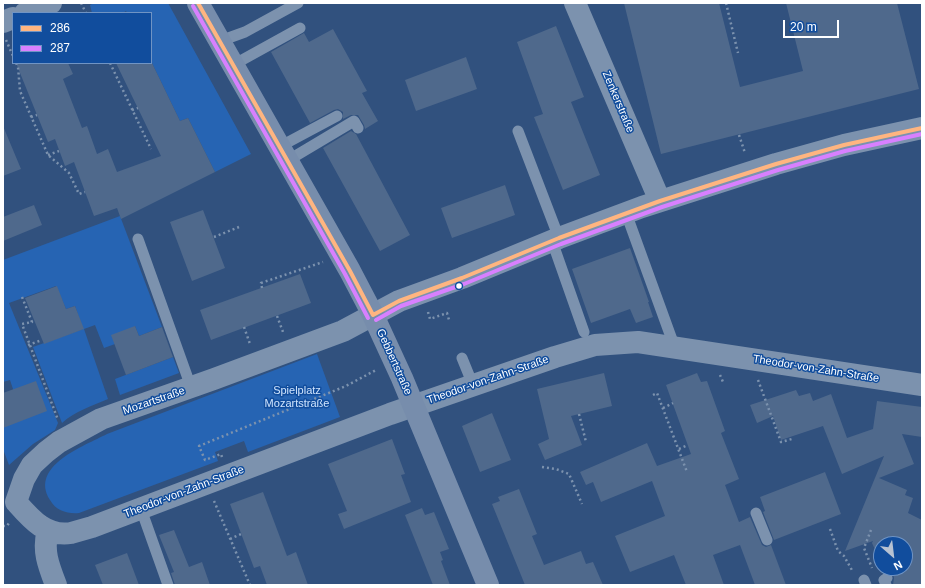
<!DOCTYPE html>
<html>
<head>
<meta charset="utf-8">
<style>
  body { margin:0 }
  #map { position:relative; width:925px; height:588px; overflow:hidden; background:#31517e; font-family:Arial,sans-serif }
  canvas { display:block }
  .frame { position:absolute; inset:0; border:4px solid #fff; pointer-events:none }
  .legend { position:absolute; left:12px; top:12px; width:140px; height:52px; box-sizing:border-box; background:#114d9d; border:1px solid #7094c4; margin:0; padding:5px 7px; list-style:none; font-size:12px; color:#fff }
  .legend li { display:flex; align-items:center; gap:8px; height:20px }
  .legend b { width:20px; border:1px solid #7094c4 }
  .north { position:absolute; left:873px; top:536px; width:40px; height:40px; box-sizing:border-box; background:#114d9d; border:1px solid #7094c4; border-radius:50%; rotate:152deg; font-size:11px; font-weight:700; line-height:16px; text-align:center; color:#fff }
  .north::after { content:''; display:block; margin:auto; width:14px; height:18px; background:#b7c2d2; clip-path:polygon(50% 0,100% 100%,50% 72%,0 100%) }
  .scale { position:absolute; left:783px; top:20px; width:56px; height:18px; box-sizing:border-box; border:2px solid #fff; border-top:0; padding-left:5px; font-size:12px; line-height:14px; white-space:nowrap; color:#fff; -webkit-text-stroke:3px #114d9d; paint-order:stroke }
</style>
</head>
<body>
<div id="map">
<canvas width="925" height="588"></canvas>
<div class="frame"></div>
<ul class="legend">
<li><b style="height:5px;background:#ffb580"></b>286</li>
<li><b style="height:5px;background:#d880ff"></b>287</li>
</ul>
<div class="north">N</div>
<div class="scale">20 m</div>
</div>
<script>
const context = document.querySelector('canvas').getContext('2d');
context.lineJoin = 'round';
function paint(path, color) {
  context.fillStyle = color;
  context.fill(path, 'evenodd');
}
function strokePath(path, color, width, dash) {
  context.strokeStyle = color;
  context.lineWidth = width;
  context.lineCap = dash ? 'butt' : 'round';
  context.setLineDash(dash || []);
  context.stroke(path);
}
function drawText(font, color, halo, rows, align = 'center') {
  context.font = font + ' Arial,sans-serif';
  context.lineWidth = 3;
  context.setLineDash([]);
  context.textBaseline = 'middle';
  context.strokeStyle = halo;
  context.fillStyle = color;
  for (const [text, x, y, turn = 0] of rows) {
    context.save();
    context.translate(x, y);
    context.rotate((+turn || 0) * Math.PI / 180);
    context.textAlign = isNaN(turn) ? turn : align;
    if (halo) context.strokeText(text, 0, 0);
    context.fillText(text, 0, 0);
    context.restore();
  }
}
paint(new Path2D(`
  M94,3H168L251,154L215,172L188,118L180,121L151,61V13H127L126,11L123,13H92L90,5Z
  M120,216L162,327L139,336L135,326L115,344L104,348L95,325L84,329L108,399C92,406 75,411 62,423L33,347L83,329L75,306L66,309L56,286L9,303L58,423L55,430L33,444L9,465L3,449V428L13,389L10,380L3,382V260Z
  M317,354L340,417L248,452L244,441L215,452L218,461L79,513C68,514 56,511 50,500C29,466 84,446 107,434Z
  M173,357L179,373L120,395L115,379Z`), '#2664b3');
paint(new Path2D(`
  M624,3H719L740,87L803,71L786,3H897L919,89L661,154Z
  M556,26L584,97L571,102L600,175L563,190L534,117L543,114L517,42Z
  M333,29L367,91L362,93L378,121L365,129L364,125L358,115H351L343,119V112L338,109L334,110L310,123L271,52L304,33L309,42Z
  M466,57L477,89L416,111L405,80Z
  M16,63H68L73,74L63,79L82,128L87,126L97,154L108,149L117,172L161,156L116,63H152L180,121L188,118L215,172L121,219L117,208L94,216L74,162L65,166L55,139L48,142Z
  M3,126L21,169L3,176Z
  M351,131L356,134L410,235L380,251L323,148Z
  M505,185L515,215L452,238L441,208Z
  M34,205L42,225L3,241V217Z
  M203,210L225,268L192,281L170,222Z
  M630,248L649,302H648L653,317L636,323L630,309L591,323L572,269Z
  M300,274L311,303L211,340L200,310Z
  M57,286L66,309L75,306L84,329L44,344L25,298Z
  M135,326L139,336L162,327L173,357L126,375L111,335Z
  M604,373L612,406L571,416L582,445L545,460L538,444L549,439L537,389Z
  M697,373L701,382L707,381L725,431L721,433L739,479L725,485L739,522L750,517L762,545L766,547L771,545L786,585H755L740,545L713,555L724,585H686L674,555L630,572L615,536L665,516L652,481L601,502L593,482L586,485L580,472L647,443L657,466L691,454L666,385Z
  M36,381L47,411L3,428V393Z
  M796,390L799,396L810,393L813,401L831,394L847,438L873,429L877,401L922,407V437L902,434L914,464L879,478L907,490L905,495L913,498L908,513L922,520V585H893L894,578L893,574L890,572H885L883,568H905V544H881V563L872,543L873,541L845,551L884,456L842,474L823,426L781,440L773,416L757,423L750,405Z
  M492,413L511,460L480,472L462,426Z
  M392,439L405,474L401,475L411,502L344,529L338,514L347,511L328,464Z
  M825,472L841,514L774,540L763,512L765,511L760,497Z
  M519,489L537,534L532,536L544,565L581,551L586,564L593,562L603,585H525L492,504L500,501L498,497Z
  M263,492L287,556L296,552L308,585H267L260,566L254,568L230,504Z
  M422,508L425,515L434,512L449,549L440,552L443,560L441,561L450,585H433L405,515Z
  M174,530L189,567L202,562L210,585H175L171,573L174,572L159,535Z
  M127,553L139,585H103L95,565Z`), '#4f698c');
strokePath(new Path2D(`
  M81,3L86,13
  M726,3L738,53
  M6,40L13,56
  M16,63L18,67L20,91L48,155L69,173L79,194L85,192
  M110,63L151,149
  M132,110L138,108
  M31,117L37,115
  M739,135L745,153
  M48,155L59,151
  M214,237L239,227
  M262,288L261,283L323,262
  M22,297L32,322L22,324L58,420
  M428,312L430,319L447,313L449,320
  M277,316L283,332
  M244,327L250,344
  M28,345L42,340
  M720,375L723,382
  M758,380L781,442L792,439
  M653,395L657,393L687,472
  M663,408L673,403
  M579,414L586,442
  M679,449L688,445
  M222,457L221,454L205,460L199,446L346,386L376,370
  M542,467L556,469L569,474L582,504
  M214,501L250,585
  M3,526H7L9,523
  M830,529L838,551L844,556L853,572
  M871,530L864,548L872,568
  M230,539L241,534`), '#7c92ae', 2.5, [2, 3]);
strokePath(new Path2D(`
  M220,41L245,32L298,3
  M233,65L300,28
  M518,131L559,238
  M279,147L337,116
  M287,161L354,121L358,128
  M626,213L675,348
  M138,239L191,387
  M552,241L584,332
  M462,358L473,385
  M141,509L168,585
  M756,513L767,540
  M864,580L866,585
  M886,585L884,580L887,578`), '#7c92ae', 11);
strokePath(new Path2D(`
  M575,3L660,201
  M25,13L51,3
  M3,22L13,18
  M16,502L24,479L32,465L46,452L59,442L101,419L214,379L343,331L399,301L462,278L559,238L642,207L776,164L844,145L922,128
  M16,502C31,519 46,537 71,533C78,531 85,529 92,527L390,414L555,357L595,345L638,342L922,385
  M48,531C42,550 49,567 56,585`), '#7c92ae', 22);
strokePath(new Path2D(`
  M198,3L350,271L373,315L402,378L488,585`), '#778dac', 22);
strokePath(new Path2D(`
  M198,3L350,271L373,315
  M373,315L399,301L462,278L559,238L660,201L776,164L844,145L922,128`), '#ffb580', 4);
strokePath(new Path2D(`
  M193,6L345,274L368,318
  M376,320L401,306L464,284L561,244L662,207L778,170L845,151L922,134`), '#d880ff', 4);
for (const [x, y, r, color] of [
  [459,286,3.5,"#fff"]
]) {
  const dot = new Path2D();
  dot.arc(x, y, r, 0, 2 * Math.PI);
  context.fillStyle = color;
  context.fill(dot);
  strokePath(dot, '#114d9d', 1.5);
}
drawText('11px', '#fff', '#114d9d', [
  ["Zenkerstraße",618,102,67],
  ["Gebbertstraße",394,362,66],
  ["Theodor-von-Zahn-Straße",816,369,9],
  ["Theodor-von-Zahn-Straße",488,380,-19],
  ["Mozartstraße",154,401,-19],
  ["Theodor-von-Zahn-Straße",184,492,-21]
]);
drawText('11px', '#cfe4fe', '#114d9d', [
  ["Spielplatz",297,391],
  ["Mozartstraße",297,404]
]);
</script>
</body>
</html>
